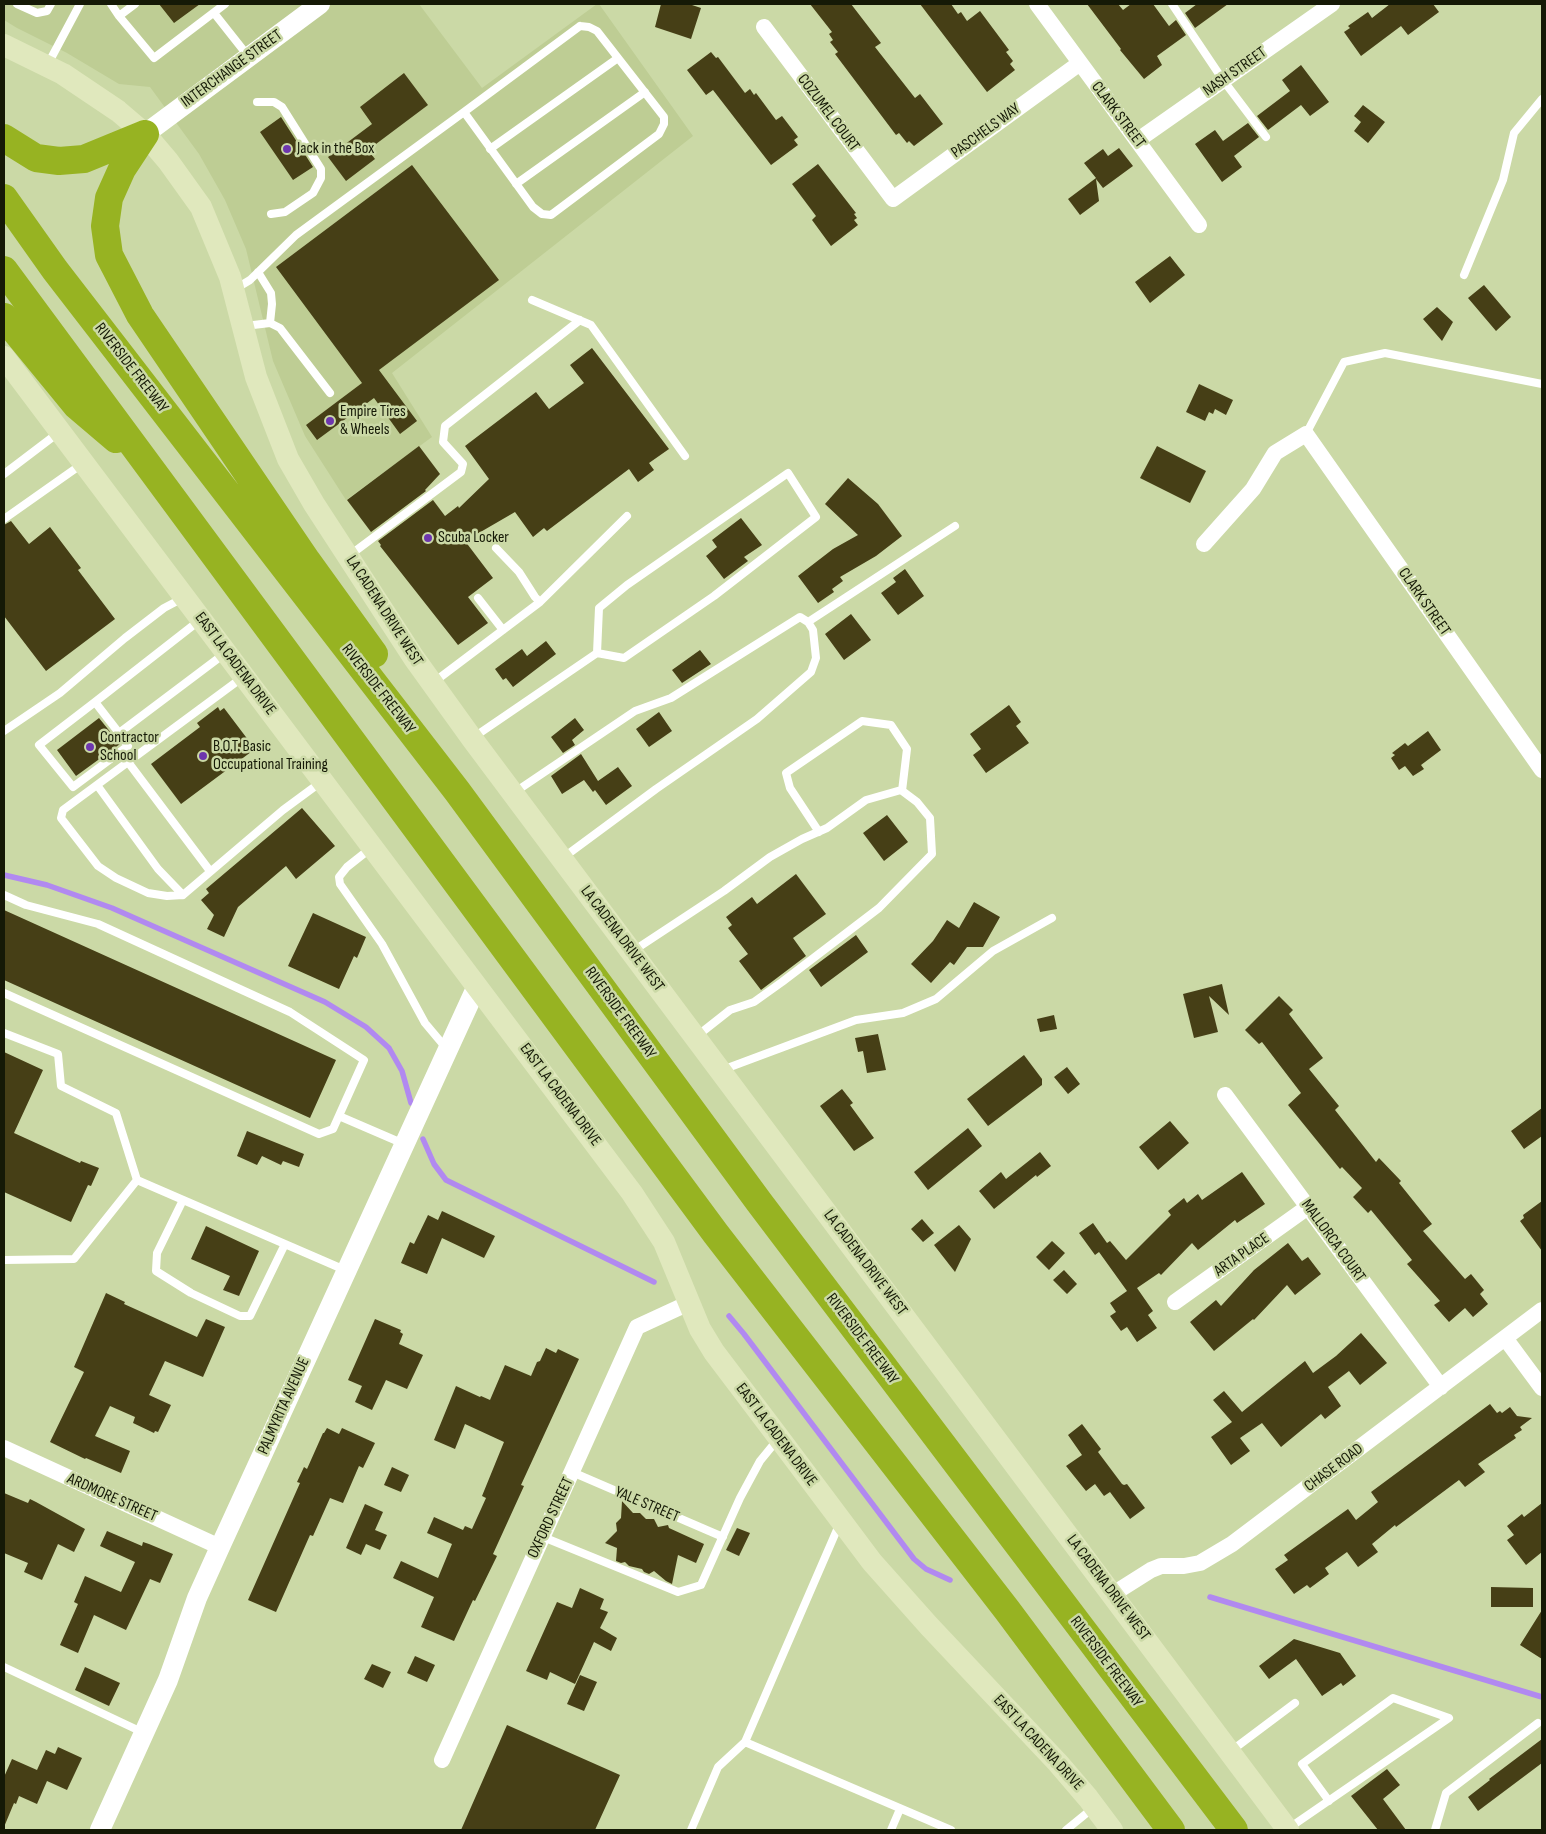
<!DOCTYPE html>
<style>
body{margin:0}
#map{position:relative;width:1546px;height:1834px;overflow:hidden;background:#cbd9a6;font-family:"Sofia Sans Condensed",sans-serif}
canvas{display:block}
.frame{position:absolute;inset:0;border:5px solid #151906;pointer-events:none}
</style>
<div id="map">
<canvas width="1546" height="1834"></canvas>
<div class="frame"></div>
</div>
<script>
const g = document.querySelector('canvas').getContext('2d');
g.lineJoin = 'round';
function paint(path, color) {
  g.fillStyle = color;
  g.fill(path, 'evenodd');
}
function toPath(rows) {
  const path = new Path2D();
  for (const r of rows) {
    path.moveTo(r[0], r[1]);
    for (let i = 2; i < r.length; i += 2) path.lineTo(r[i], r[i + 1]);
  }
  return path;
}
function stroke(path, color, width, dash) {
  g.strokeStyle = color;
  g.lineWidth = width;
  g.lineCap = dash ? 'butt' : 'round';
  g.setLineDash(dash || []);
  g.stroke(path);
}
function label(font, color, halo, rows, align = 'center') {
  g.font = font + ' "Sofia Sans Condensed",sans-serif';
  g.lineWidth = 5;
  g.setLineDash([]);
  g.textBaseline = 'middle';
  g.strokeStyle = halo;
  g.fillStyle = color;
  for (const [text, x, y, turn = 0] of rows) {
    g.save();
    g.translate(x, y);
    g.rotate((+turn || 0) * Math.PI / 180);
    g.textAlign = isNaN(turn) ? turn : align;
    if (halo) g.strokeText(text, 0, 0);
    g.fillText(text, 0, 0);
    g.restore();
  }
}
paint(toPath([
 [4,4,419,4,482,88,597,4,599,4,693,136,392,373,432,437,346,500,305,436,273,361,246,249,225,200,199,154,150,87,119,84,67,53,17,28,4,20]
]), '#becd94');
stroke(toPath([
 [4,875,47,885,112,908,325,1002,366,1027,389,1048,402,1071,411,1103],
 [423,1139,434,1164,446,1180,654,1282],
 [729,1316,744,1334,914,1559,926,1569,950,1580],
 [1210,1597,1542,1697]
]), '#b189f0', 5.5);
paint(toPath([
 [159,4,200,4,174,23],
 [661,4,689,4,701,8,691,39,655,27],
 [810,4,851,4,881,43,875,47,915,98,920,94,943,124,914,146,909,141,907,143,899,133,896,135,835,54,838,52,830,42,833,40,829,34,832,32],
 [920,4,951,4,958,14,961,12,967,21,980,11,1009,50,1006,52,1013,61,1010,64,1015,70,987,92],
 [1087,4,1118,4,1123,10,1131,4,1153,4,1169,26,1176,20,1186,35,1157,56,1162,65,1144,79,1120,50,1121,49],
 [1197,4,1228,4,1195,28,1185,13],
 [1390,4,1433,4,1439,12,1408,35,1401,26,1361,56,1344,32,1350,28,1348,26,1368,12,1372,18],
 [711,52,716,58,718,57,745,93,750,89,754,95,756,93,776,120,782,116,798,137,794,140,798,145,771,165,713,90,706,95,687,70],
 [1301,65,1329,102,1310,116,1301,105,1268,130,1257,116,1290,91,1282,80],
 [404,73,428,105,368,150,375,159,346,181,328,157,372,124,360,107],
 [1363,105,1385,122,1368,143,1354,131,1361,122,1354,116],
 [281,117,313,167,293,180,260,132],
 [1248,123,1259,137,1234,156,1242,167,1222,182,1195,144,1215,130,1223,141],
 [1119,148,1133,166,1103,188,1096,179,1099,201,1080,215,1068,199,1096,178,1084,163,1103,149,1108,156],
 [818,164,856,213,854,214,857,218,854,220,858,225,831,246,812,220,816,216,792,184],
 [412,165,499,280,379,370,417,421,400,434,374,398,317,440,306,425,362,383,276,267],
 [1170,256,1185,275,1150,303,1135,282],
 [1484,285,1511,317,1496,331,1468,298],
 [1437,307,1453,322,1442,341,1423,319],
 [592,348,669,449,649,463,654,470,638,482,629,469,547,531,544,528,533,537,515,512,465,541,493,578,468,597,488,623,458,645,380,546,381,545,378,541,433,500,445,516,458,506,459,508,489,479,465,446,536,392,549,409,584,383,570,365],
 [1199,384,1233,400,1226,415,1215,409,1213,414,1209,412,1205,421,1186,412],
 [419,446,440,474,425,490,426,491,371,532,347,500],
 [1157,446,1206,471,1190,503,1140,478],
 [848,478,878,504,902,536,876,556,840,577,843,581,832,589,834,592,818,603,798,576,833,549,858,535,825,504],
 [741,518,762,545,744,557,748,561,724,579,706,556,717,547,712,540],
 [11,521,29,544,50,527,81,568,78,570,115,619,46,671,4,616,4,525],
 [905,569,924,596,898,615,881,593,896,582,893,578],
 [851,614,871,640,844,660,825,634],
 [546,641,556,654,513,687,506,678,503,680,495,669,522,649,527,656],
 [700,650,711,664,682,683,672,670],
 [1009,705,1021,722,1016,726,1029,743,986,773,973,755,981,749,970,734],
 [218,707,220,711,224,708,255,749,181,804,151,764,200,727,197,723],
 [659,712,672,731,649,747,636,729],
 [99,718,120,744,76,776,57,750],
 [575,718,584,730,572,740,575,745,563,753,551,737],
 [1428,731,1441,750,1421,765,1424,769,1413,776,1405,766,1399,770,1391,758,1395,755,1392,753,1405,743,1408,746],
 [581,754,598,781,618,767,632,786,606,805,595,790,593,792,584,780,562,794,551,776],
 [302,808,335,846,296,879,286,866,238,907,224,937,207,929,214,915,201,900,209,893,206,889],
 [887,815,908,842,884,861,863,833],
 [796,874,826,914,793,938,806,956,761,990,739,961,748,954,728,928,732,925,726,917,752,897,757,904],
 [974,902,1000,917,983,947,967,947,954,965,950,962,931,983,911,964,933,941,947,920,959,928],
 [4,910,336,1060,310,1118,4,980],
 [313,913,366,937,357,958,354,956,339,989,288,966],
 [856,935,868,952,821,987,809,970],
 [1222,984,1229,1015,1209,996,1218,1032,1194,1038,1183,994],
 [1279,996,1293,1010,1289,1014,1323,1058,1309,1069,1339,1106,1335,1110,1376,1162,1379,1158,1401,1181,1399,1183,1432,1224,1423,1231,1465,1279,1471,1274,1484,1290,1480,1294,1488,1304,1473,1317,1465,1308,1449,1322,1434,1305,1440,1301,1407,1264,1412,1260,1371,1210,1368,1213,1353,1197,1362,1188,1342,1167,1340,1169,1288,1105,1301,1093,1262,1042,1259,1044,1245,1030],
 [1054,1015,1057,1029,1040,1032,1037,1019],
 [878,1034,886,1070,867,1073,863,1051,858,1052,855,1038],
 [4,1052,43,1070,14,1133,80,1163,81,1161,99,1168,91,1186,88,1185,71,1222,4,1192],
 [1024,1055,1042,1079,1042,1085,988,1126,967,1099],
 [1067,1067,1080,1084,1068,1094,1054,1077],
 [842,1089,853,1103,850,1105,874,1138,854,1151,820,1106],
 [1542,1108,1542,1136,1524,1149,1511,1131],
 [1170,1121,1189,1143,1158,1170,1139,1147],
 [968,1128,982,1146,928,1190,914,1172],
 [247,1131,304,1154,299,1167,283,1161,281,1165,262,1156,257,1165,237,1156],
 [1040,1152,1051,1166,1037,1177,1036,1175,994,1209,979,1191,1001,1172,1006,1179],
 [1242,1172,1265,1204,1237,1223,1235,1220,1198,1250,1192,1243,1161,1275,1159,1273,1137,1288,1153,1311,1148,1315,1157,1328,1137,1342,1127,1327,1121,1331,1110,1316,1116,1312,1110,1303,1127,1291,1099,1252,1095,1255,1079,1233,1093,1223,1107,1243,1110,1241,1126,1260,1171,1215,1168,1211,1184,1198,1187,1203,1198,1194,1202,1200],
 [1542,1201,1542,1251,1520,1221,1524,1218,1523,1215],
 [442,1211,495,1236,484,1258,442,1238,427,1274,401,1263,410,1242,414,1244,428,1215,438,1220],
 [922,1219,934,1233,923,1242,911,1229],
 [959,1225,971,1239,955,1272,934,1245],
 [206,1226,259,1251,239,1296,223,1290,230,1276,191,1259],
 [1052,1241,1065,1253,1049,1270,1036,1257],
 [1288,1243,1302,1261,1308,1257,1321,1274,1295,1295,1287,1285,1254,1320,1253,1319,1214,1351,1190,1322,1216,1300,1221,1306,1254,1270],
 [1064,1270,1077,1284,1067,1294,1053,1280],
 [106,1293,125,1302,124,1304,197,1337,206,1319,225,1327,203,1377,165,1361,149,1395,171,1405,158,1432,155,1431,154,1433,133,1423,135,1417,110,1406,95,1436,130,1451,121,1473,86,1458,85,1459,50,1442,84,1372,74,1367],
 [375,1319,401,1330,400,1332,403,1334,399,1344,423,1355,407,1389,386,1380,372,1410,355,1402,362,1386,348,1380],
 [1361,1333,1387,1363,1360,1385,1349,1371,1328,1387,1341,1406,1325,1419,1321,1414,1281,1447,1262,1423,1240,1438,1250,1451,1231,1465,1211,1437,1232,1422,1213,1400,1224,1391,1242,1412,1305,1361,1313,1373,1336,1356],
 [546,1348,556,1353,558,1349,579,1359,521,1485,524,1486,493,1554,497,1556,475,1601,473,1600,454,1641,421,1627,434,1597,393,1578,401,1561,438,1578,452,1544,427,1533,434,1517,463,1530,465,1526,472,1529,486,1498,482,1496,504,1442,465,1424,455,1449,434,1440,456,1386,480,1397,481,1396,490,1400,505,1365,531,1376,537,1362,540,1361],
 [1490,1404,1497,1413,1500,1411,1502,1413,1510,1407,1517,1416,1532,1418,1520,1427,1522,1430,1514,1435,1516,1438,1478,1464,1485,1472,1465,1487,1459,1480,1396,1527,1395,1525,1372,1544,1378,1552,1358,1567,1347,1552,1325,1568,1329,1574,1310,1588,1307,1585,1294,1594,1275,1569,1288,1560,1284,1555,1348,1509,1356,1520,1378,1502,1371,1492],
 [1082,1424,1101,1449,1098,1452,1122,1484,1124,1485,1127,1484,1145,1508,1130,1519,1110,1492,1104,1496,1095,1484,1086,1491,1066,1466,1082,1455,1068,1435],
 [327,1428,339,1434,342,1428,375,1443,363,1468,359,1466,343,1503,330,1498,313,1536,310,1535,276,1612,248,1600,300,1483,297,1482,304,1467,307,1469,323,1433,324,1433],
 [392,1467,409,1475,401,1492,384,1485],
 [4,1493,28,1503,30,1499,36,1502,85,1529,74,1552,58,1544,42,1580,24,1572,28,1563,4,1553],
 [622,1501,633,1513,640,1513,646,1519,654,1519,658,1527,668,1525,669,1528,704,1544,696,1563,678,1555,672,1584,666,1581,654,1571,649,1574,644,1572,642,1569,629,1566,625,1562,621,1563,616,1561,617,1548,605,1543,617,1531,616,1523,621,1518],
 [1542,1503,1542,1552,1526,1565,1507,1540,1514,1535,1507,1526,1522,1514,1524,1517],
 [365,1504,383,1512,375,1530,387,1535,380,1550,366,1544,361,1555,346,1548],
 [737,1528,750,1533,739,1556,726,1550],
 [107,1531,142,1546,143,1542,149,1544,173,1554,160,1583,150,1579,126,1630,94,1615,78,1653,60,1645,78,1604,74,1602,85,1576,121,1592,135,1562,100,1546],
 [1491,1587,1533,1588,1533,1607,1491,1607],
 [580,1588,604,1599,600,1609,608,1612,600,1628,617,1638,611,1651,594,1642,575,1684,550,1672,547,1680,526,1671,557,1602,572,1608],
 [1542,1610,1542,1659,1520,1645],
 [1294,1639,1340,1653,1356,1676,1343,1686,1341,1683,1322,1696,1296,1659,1269,1679,1259,1666],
 [415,1656,435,1665,427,1682,407,1673],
 [372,1664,391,1672,383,1688,364,1679],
 [85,1667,120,1683,109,1706,75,1690],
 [580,1675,597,1682,584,1711,567,1704],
 [507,1725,620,1775,595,1830,461,1830],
 [1542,1739,1542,1763,1478,1811,1468,1797,1490,1780,1489,1779],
 [58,1747,82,1758,67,1790,47,1781,37,1804,19,1796,16,1804,14,1803,4,1827,4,1777,12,1759,37,1770,46,1750,55,1754],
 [1387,1769,1400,1785,1383,1799,1406,1830,1378,1830,1351,1796]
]), '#463f16');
stroke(toPath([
 [17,4,37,13,47,11,51,4],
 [111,4,119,16,154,58,225,4],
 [1172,4,1223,80,1266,137],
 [214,13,248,56],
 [119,16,135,4],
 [580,26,589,27,597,31,664,117,664,124,659,134,551,215,542,214,533,207,464,112,580,26],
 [48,64,80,4],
 [257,102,274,102,282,107,321,169,321,178,313,193,285,212,271,214],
 [490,149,618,58],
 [516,184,645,92],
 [258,272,271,293,272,304,270,323],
 [1464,275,1503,180,1514,133,1542,99],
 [235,289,250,280,296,235,464,112],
 [532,300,591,325,685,456],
 [245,326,270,323,280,328,330,393],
 [1306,434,1344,362,1385,353,1542,384],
 [4,474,58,433],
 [4,519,82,464],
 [350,555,461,472,463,464,443,442,445,426,580,320],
 [478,598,503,630],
 [540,602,627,516],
 [200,620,95,702,119,733,224,654],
 [243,677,63,810,61,818,71,831,98,866,116,878,148,893,167,896,183,895,283,810,321,782],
 [434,682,540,602,535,597,519,572,496,548],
 [95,702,39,745,73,787,128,746,119,733],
 [4,731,60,693,125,638,164,608,183,598],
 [474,737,597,653,624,658,714,596,816,517,788,473,627,585,599,608,597,653],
 [128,762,210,871],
 [97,785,158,869,183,895],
 [515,792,635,711,671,698,800,617,808,622,955,526],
 [819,832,790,788,786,773,862,721,891,725,907,749,902,791],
 [371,848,347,867,339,877,340,884,382,944,425,1023,446,1048],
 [564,857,656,789,757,719,811,672,816,658,813,630,808,622],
 [4,895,26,905,98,924,290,1012,364,1060,333,1129,319,1134,4,993],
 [633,951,724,891,770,857,802,839,827,828,866,800,901,790,917,802,930,818,932,854,879,908,782,982,754,1002,730,1010,697,1036],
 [4,1033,58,1054,61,1086,116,1113,137,1180,345,1270],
 [722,1070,856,1020,903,1013,936,999,993,951,1052,918],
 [339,1116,404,1144],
 [183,1200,157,1253,156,1271,191,1293,240,1316,250,1316,285,1244],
 [4,1260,74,1259,137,1180],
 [572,1472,723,1537],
 [839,1525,745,1742,951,1830],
 [543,1537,678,1592,701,1585,740,1498,760,1461,778,1439],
 [4,1667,144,1733],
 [1231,1751,1295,1703],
 [1289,1828,1449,1718,1393,1698,1302,1764,1329,1801],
 [691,1830,718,1767,745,1742],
 [891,1830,900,1809],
 [1066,1830,1093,1808],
 [1435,1830,1446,1793,1538,1723]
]), '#fff', 8);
stroke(toPath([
 [1037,4,1199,225],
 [764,27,893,199,1080,63],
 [1138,140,1332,4],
 [1204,544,1253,489,1275,453,1306,434,1542,770],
 [1225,1095,1441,1387],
 [1175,1302,1308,1207],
 [1505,1338,1542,1388],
 [4,1448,220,1547],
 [1113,1594,1151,1570,1161,1566,1184,1566,1200,1563,1232,1544,1542,1310],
 [442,1760,637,1327,689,1303]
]), '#fff', 16);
stroke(toPath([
 [145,134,320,4],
 [100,1830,168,1680,197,1598,220,1547,477,986]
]), '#fff', 20);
stroke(toPath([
 [4,45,63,74,118,111,145,134,168,161,201,207,230,277,256,377,288,459,314,504,414,658,473,740,1288,1830],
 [4,357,632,1193,664,1242,700,1329,714,1352,779,1438,872,1562,929,1626,1058,1763,1088,1798,1112,1830]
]), '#e0e8bd', 22);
stroke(toPath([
 [145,134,122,169,109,198,105,226,109,255,140,315,307,561,374,654],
 [4,138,36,158,59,161,84,159,145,134],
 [4,198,55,270,457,791,759,1202,1234,1830],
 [4,270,716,1234,1007,1610,1171,1830],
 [4,317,76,405,116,439]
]), '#97b322', 28);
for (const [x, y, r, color] of [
 [287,149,5,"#6d36ad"],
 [330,421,5,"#6d36ad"],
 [428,538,5,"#6d36ad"],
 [90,747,5,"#6d36ad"],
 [203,756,5,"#6d36ad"]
]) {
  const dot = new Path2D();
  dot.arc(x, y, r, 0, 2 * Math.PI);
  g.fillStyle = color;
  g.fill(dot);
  stroke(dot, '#cbd9a6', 2);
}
label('16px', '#151906', '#cbd9a6', [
 ["INTERCHANGE STREET",232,69,-36],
 ["NASH STREET",1235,72,-35],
 ["COZUMEL COURT",828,113,53],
 ["CLARK STREET",1118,115,53],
 ["PASCHELS WAY",986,131,-36],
 ["RIVERSIDE FREEWAY",131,368,52],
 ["CLARK STREET",1424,602,55],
 ["LA CADENA DRIVE WEST",384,611,57],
 ["EAST LA CADENA DRIVE",235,664,53],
 ["RIVERSIDE FREEWAY",378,689,52],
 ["LA CADENA DRIVE WEST",622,939,53],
 ["RIVERSIDE FREEWAY",620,1013,54],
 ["EAST LA CADENA DRIVE",560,1095,53],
 ["MALLORCA COURT",1333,1241,54],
 ["ARTA PLACE",1242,1255,-35],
 ["LA CADENA DRIVE WEST",865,1263,53],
 ["RIVERSIDE FREEWAY",862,1339,53],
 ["PALMYRITA AVENUE",284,1406,-66],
 ["EAST LA CADENA DRIVE",776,1435,53],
 ["CHASE ROAD",1334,1468,-37],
 ["ARDMORE STREET",112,1498,24],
 ["YALE STREET",647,1505,23],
 ["OXFORD STREET",551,1518,-65],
 ["LA CADENA DRIVE WEST",1108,1588,53],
 ["RIVERSIDE FREEWAY",1106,1662,53],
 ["EAST LA CADENA DRIVE",1038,1743,47]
]);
label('16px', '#151906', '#cbd9a6', [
 ["Jack in the Box",297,149],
 ["Empire Tires",340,412],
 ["& Wheels",340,430],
 ["Scuba Locker",438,538],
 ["Contractor",100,738],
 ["School",100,756],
 ["B.O.T. Basic",213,747],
 ["Occupational Training",213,765]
], 'left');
</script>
